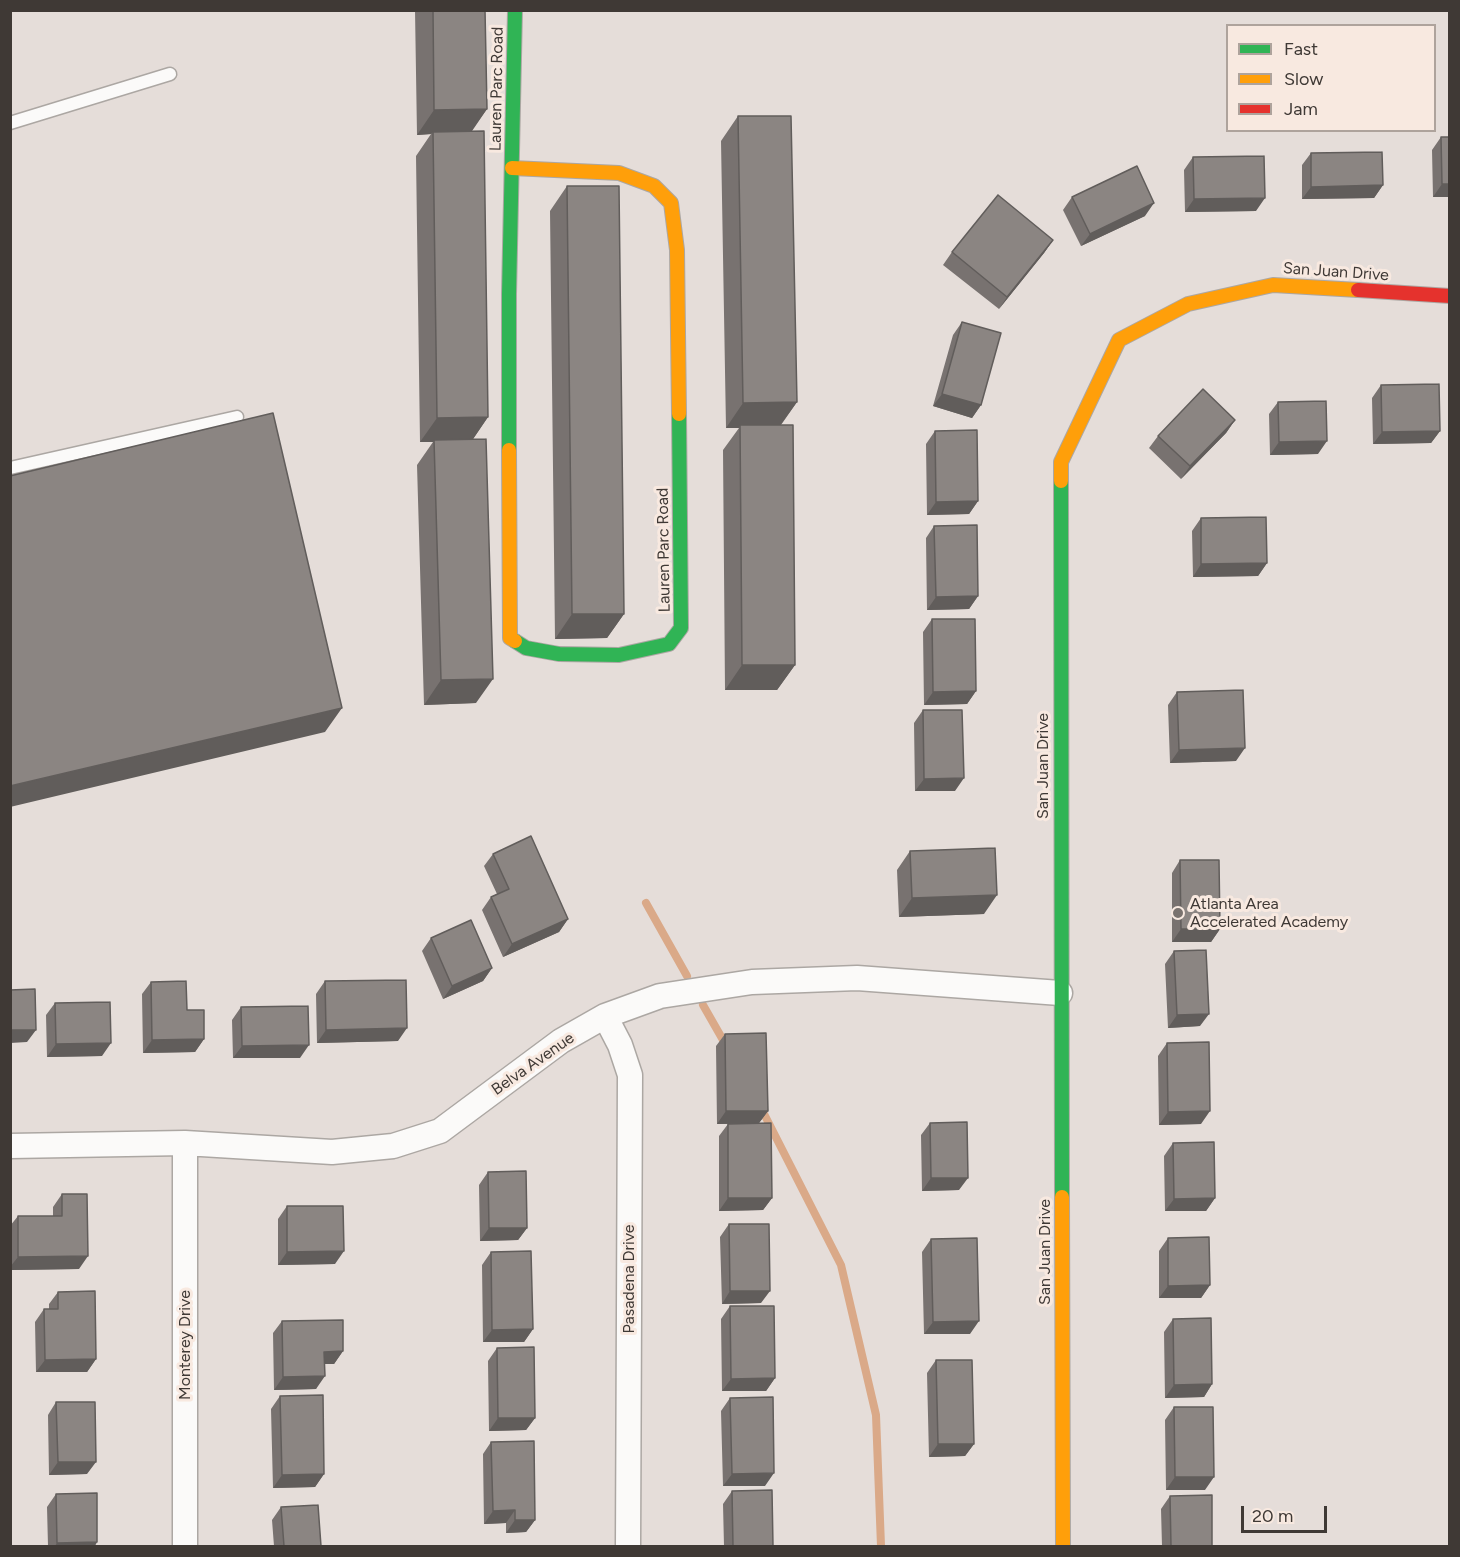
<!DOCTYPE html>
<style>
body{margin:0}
#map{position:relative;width:1460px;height:1557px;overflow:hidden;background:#e5ddd9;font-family:Figtree,sans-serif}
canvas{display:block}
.frame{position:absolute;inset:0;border:12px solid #3f3935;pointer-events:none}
.legend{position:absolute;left:1226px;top:24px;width:210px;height:108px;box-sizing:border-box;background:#f8e9e0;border:2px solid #aea39c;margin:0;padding:8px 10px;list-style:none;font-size:18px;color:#3f3935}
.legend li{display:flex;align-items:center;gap:12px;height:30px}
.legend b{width:30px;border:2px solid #aea39c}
.scale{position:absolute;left:1241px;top:1506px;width:86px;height:27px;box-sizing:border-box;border:3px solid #3f3935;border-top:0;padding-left:8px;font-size:18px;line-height:21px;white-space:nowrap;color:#3f3935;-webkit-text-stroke:4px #f8e9e0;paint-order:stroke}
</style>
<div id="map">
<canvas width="1460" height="1557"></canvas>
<div class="frame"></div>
<ul class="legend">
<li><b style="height:8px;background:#30b455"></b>Fast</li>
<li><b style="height:8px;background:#ff9f0a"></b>Slow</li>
<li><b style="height:8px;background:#e5322d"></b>Jam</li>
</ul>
<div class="scale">20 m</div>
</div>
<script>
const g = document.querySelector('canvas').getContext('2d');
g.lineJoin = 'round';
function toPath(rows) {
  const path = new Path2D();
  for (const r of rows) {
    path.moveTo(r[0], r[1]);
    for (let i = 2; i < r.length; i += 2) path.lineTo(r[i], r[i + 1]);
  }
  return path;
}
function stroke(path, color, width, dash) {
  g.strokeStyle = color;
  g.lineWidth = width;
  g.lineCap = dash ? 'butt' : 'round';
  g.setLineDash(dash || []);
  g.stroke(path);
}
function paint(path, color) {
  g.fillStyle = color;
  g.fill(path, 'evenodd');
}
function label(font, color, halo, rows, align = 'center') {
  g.font = font + ' Figtree,sans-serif';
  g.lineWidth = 6;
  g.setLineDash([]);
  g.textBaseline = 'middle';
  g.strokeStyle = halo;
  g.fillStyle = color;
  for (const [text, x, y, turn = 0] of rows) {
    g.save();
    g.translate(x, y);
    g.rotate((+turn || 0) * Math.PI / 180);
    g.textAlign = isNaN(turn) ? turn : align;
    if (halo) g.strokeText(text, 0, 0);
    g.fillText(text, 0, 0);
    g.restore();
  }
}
stroke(toPath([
 [646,903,687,976],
 [703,1005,727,1047],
 [760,1106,841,1265,876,1415,881,1546]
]), '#daa988', 8);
const lane = toPath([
 [10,123,170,74],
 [10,468,237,417]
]);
const street = toPath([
 [605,1016,620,1045,630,1075,628,1546],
 [185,1143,185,1546],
 [10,1146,185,1143,332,1152,393,1146,440,1131,561,1041,605,1016,660,996,752,982,857,978,1060,993]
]);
const fast = toPath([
 [509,450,509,294,515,10],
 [1061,481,1062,1197],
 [515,641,526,648,559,654,619,655,669,644,681,628,679,414]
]);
const slow = toPath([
 [512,168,619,173,654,186,671,203,677,250,679,414],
 [509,450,510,638,515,641],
 [1061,481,1061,462,1119,340,1188,304,1273,285,1358,290],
 [1062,1197,1063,1546]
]);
const jam = toPath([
 [1358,290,1450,296]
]);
stroke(lane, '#aca7a3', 15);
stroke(street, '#aca7a3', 27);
stroke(fast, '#aca7a3', 16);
stroke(slow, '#aca7a3', 16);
stroke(jam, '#aca7a3', 16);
stroke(lane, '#fbfaf9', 12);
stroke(street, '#fbfaf9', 24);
stroke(fast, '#30b455', 14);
stroke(slow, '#ff9f0a', 14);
stroke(jam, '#e5322d', 14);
paint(toPath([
 [415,10,485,10,487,109,471,131,488,417,473,439,476,703,424,705,417,465,433,442,420,442,416,156,431,134,417,135],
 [738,116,797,402,781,425,795,665,777,690,725,690,723,450,739,428,726,428,721,141],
 [1441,137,1449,197,1433,197,1432,150],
 [1311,153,1383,185,1374,198,1302,199,1302,165],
 [1193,157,1256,211,1185,212,1184,170],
 [567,186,624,614,607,638,555,639,550,211],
 [1072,197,1145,216,1081,246,1063,210],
 [1053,240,1044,253,999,309,943,265,952,252],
 [962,322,981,405,972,418,933,406,953,335],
 [1381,385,1440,431,1431,443,1373,444,1372,398],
 [1278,402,1318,454,1270,455,1269,414],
 [1235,420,1226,433,1181,479,1149,448,1158,436],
 [935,431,978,501,969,514,927,515,926,444],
 [1201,518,1267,563,1258,576,1193,577,1192,531],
 [934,526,978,596,969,609,927,610,926,538],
 [932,619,976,691,967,704,924,705,923,632],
 [1177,692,1236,761,1170,763,1168,705],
 [923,710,955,791,915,791,914,723],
 [910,851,984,914,899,917,897,870],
 [493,854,568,919,559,932,503,957,482,910,491,897,497,894,484,866],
 [1180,860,1220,929,1211,942,1172,942,1172,873],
 [431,938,492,968,483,981,443,999,422,951],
 [1174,951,1200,1026,1168,1028,1165,964],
 [325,981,398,1041,317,1043,316,994],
 [151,982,187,1010,204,1039,195,1052,143,1053,142,994],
 [55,1003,102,1056,47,1057,46,1015],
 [241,1007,300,1058,233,1058,232,1020],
 [725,1034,768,1111,759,1123,772,1198,763,1210,719,1211,719,1136,728,1124,717,1124,716,1046],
 [1167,1043,1201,1124,1159,1125,1158,1056],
 [930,1123,959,1190,922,1191,921,1135],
 [1173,1143,1215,1198,1206,1211,1165,1211,1164,1156],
 [488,1172,527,1228,518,1240,480,1241,479,1185],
 [62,1194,79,1269,10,1270,10,1226,18,1216,53,1216,53,1207],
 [287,1206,335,1264,278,1265,278,1219],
 [729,1224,761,1303,722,1304,720,1237],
 [1168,1238,1210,1285,1201,1298,1159,1298,1159,1251],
 [931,1239,970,1334,924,1334,922,1252],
 [491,1252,533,1329,524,1342,483,1342,482,1265],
 [58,1292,96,1359,87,1372,36,1372,35,1322,44,1309,49,1309,49,1304],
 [730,1306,775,1378,766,1391,722,1391,721,1319],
 [1173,1319,1212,1384,1204,1397,1165,1398,1164,1332],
 [282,1321,343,1351,334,1364,325,1364,316,1389,274,1390,273,1333],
 [497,1348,535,1418,526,1430,489,1431,488,1361],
 [936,1360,974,1444,965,1456,929,1457,927,1373],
 [280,1396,324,1474,315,1487,273,1488,271,1409],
 [730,1398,765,1486,723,1486,721,1411],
 [56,1402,87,1474,49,1475,48,1415],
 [1174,1407,1205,1490,1166,1490,1165,1420],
 [491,1442,535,1520,526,1532,506,1533,506,1523,484,1524,483,1454],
 [732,1491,773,1546,724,1546,723,1504],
 [56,1494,95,1546,48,1546,47,1507],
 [1170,1496,1212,1546,1162,1546,1161,1509],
 [281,1507,321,1546,274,1546,272,1520]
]), '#787270');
paint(toPath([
 [487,109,470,134,433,132,431,134,417,135,434,110],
 [1442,184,1449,184,1449,197,1433,197],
 [1383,185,1374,198,1302,199,1311,187],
 [1265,198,1256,211,1185,212,1194,199],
 [1154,203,1145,216,1081,246,1090,234],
 [1053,240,1044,253,999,309,1007,297],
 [942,394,981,405,972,418,933,406],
 [797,402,779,427,740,425,739,428,726,428,743,403],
 [488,417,471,442,434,440,433,442,420,442,437,418],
 [1235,420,1226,433,1181,479,1190,466],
 [1440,431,1431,443,1373,444,1382,432],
 [1327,441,1318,454,1270,455,1279,442],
 [978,501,969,514,927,515,936,502],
 [1267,563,1258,576,1193,577,1201,564],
 [978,596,969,609,927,610,936,597],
 [572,614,624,614,607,638,555,639],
 [742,665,795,665,777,690,725,690],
 [493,679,476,703,424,705,441,680],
 [976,691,967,704,924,705,933,692],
 [342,708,325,732,10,807,10,786],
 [1245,748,1236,761,1170,763,1179,750],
 [964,778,955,791,915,791,924,779],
 [997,895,984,914,899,917,912,898],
 [568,919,559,932,503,957,512,944],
 [1181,929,1220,929,1211,942,1172,942],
 [492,968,483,981,443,999,452,986],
 [1209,1014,1200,1026,1168,1028,1177,1015],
 [407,1028,398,1041,317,1043,326,1030],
 [10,1030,36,1030,27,1042,10,1043],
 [204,1039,195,1052,143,1053,152,1040],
 [111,1043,102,1056,47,1057,56,1044],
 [309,1045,300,1058,233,1058,242,1046],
 [726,1111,768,1111,759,1123,717,1124],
 [1210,1111,1201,1124,1159,1125,1168,1112],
 [931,1178,968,1178,959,1190,922,1191],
 [728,1198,772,1198,763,1210,719,1211],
 [1215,1198,1206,1211,1165,1211,1174,1199],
 [489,1228,527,1228,518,1240,480,1241],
 [344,1251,335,1264,278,1265,287,1252],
 [88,1256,79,1269,10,1270,10,1267,18,1257],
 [1210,1285,1201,1298,1159,1298,1168,1286],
 [730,1291,770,1291,761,1303,722,1304],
 [979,1321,970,1334,924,1334,933,1322],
 [533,1329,524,1342,483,1342,492,1330],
 [343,1351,334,1364,315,1364,324,1352],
 [96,1359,87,1372,36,1372,45,1360],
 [325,1376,316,1389,274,1390,283,1377],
 [775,1378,766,1391,722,1391,731,1379],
 [1212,1384,1204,1397,1165,1398,1174,1385],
 [498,1418,535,1418,526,1430,489,1431],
 [938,1444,974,1444,965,1456,929,1457],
 [58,1462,96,1462,87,1474,49,1475],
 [774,1473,765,1486,723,1486,732,1474],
 [324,1474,315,1487,273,1488,282,1475],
 [1175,1477,1214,1477,1205,1490,1166,1490],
 [515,1510,506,1523,484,1524,493,1511],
 [515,1520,535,1520,526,1532,506,1533],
 [97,1542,95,1546,55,1546,57,1543]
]), '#615d5b');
const building = toPath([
 [433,10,485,10,487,109,434,110,433,10],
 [738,116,791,116,797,402,743,403,738,116],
 [484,131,488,417,437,418,433,132,484,131],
 [1441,137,1449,137,1449,184,1442,184,1441,137],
 [1382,152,1383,185,1311,187,1311,153,1382,152],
 [1264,156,1265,198,1194,199,1193,157,1264,156],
 [1137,166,1154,203,1090,234,1072,197,1137,166],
 [567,186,619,186,624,614,572,614,567,186],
 [998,195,1053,240,1007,297,952,252,998,195],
 [962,322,1001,333,981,405,942,394,962,322],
 [1439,384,1440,431,1382,432,1381,385,1439,384],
 [1203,389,1235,420,1190,466,1158,436,1203,389],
 [1326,401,1327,441,1279,442,1278,402,1326,401],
 [273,413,342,708,10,786,10,476,273,413],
 [740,425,793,425,795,665,742,665,740,425],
 [977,430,978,501,936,502,935,431,977,430],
 [486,439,493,679,441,680,434,440,486,439],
 [1266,517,1267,563,1201,564,1201,518,1266,517],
 [977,525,978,596,936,597,934,526,977,525],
 [932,619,975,619,976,691,933,692,932,619],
 [1243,690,1245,748,1179,750,1177,692,1243,690],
 [923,710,962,710,964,778,924,779,923,710],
 [531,836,568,919,512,944,491,897,509,889,493,854,531,836],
 [995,848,997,895,912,898,910,851,995,848],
 [1180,860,1219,860,1220,929,1181,929,1180,860],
 [471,920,492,968,452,986,431,938,471,920],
 [1206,950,1209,1014,1177,1015,1174,951,1206,950],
 [406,980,407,1028,326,1030,325,981,406,980],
 [186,981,187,1010,204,1010,204,1039,152,1040,151,982,186,981],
 [35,989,36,1030,10,1030,10,990,35,989],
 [110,1002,111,1043,56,1044,55,1003,110,1002],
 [308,1006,309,1045,242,1046,241,1007,308,1006],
 [766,1033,768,1111,726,1111,725,1034,766,1033],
 [1209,1042,1210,1111,1168,1112,1167,1043,1209,1042],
 [967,1122,968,1178,931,1178,930,1123,967,1122],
 [771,1123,772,1198,728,1198,728,1124,771,1123],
 [1214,1142,1215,1198,1174,1199,1173,1143,1214,1142],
 [526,1171,527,1228,489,1228,488,1172,526,1171],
 [62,1194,87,1194,88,1256,18,1257,18,1216,62,1216,62,1194],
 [287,1206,343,1206,344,1251,287,1252,287,1206],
 [729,1224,769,1224,770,1291,730,1291,729,1224],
 [1209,1237,1210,1285,1168,1286,1168,1238,1209,1237],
 [977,1238,979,1321,933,1322,931,1239,977,1238],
 [531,1251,533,1329,492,1330,491,1252,531,1251],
 [95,1291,96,1359,45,1360,44,1309,58,1309,58,1292,95,1291],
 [730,1306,774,1306,775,1378,731,1379,730,1306],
 [1211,1318,1212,1384,1174,1385,1173,1319,1211,1318],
 [343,1320,343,1351,324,1352,325,1376,283,1377,282,1321,343,1320],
 [534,1347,535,1418,498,1418,497,1348,534,1347],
 [936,1360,972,1360,974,1444,938,1444,936,1360],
 [323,1395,324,1474,282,1475,280,1396,323,1395],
 [773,1397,774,1473,732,1474,730,1398,773,1397],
 [56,1402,95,1402,96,1462,58,1462,56,1402],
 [1174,1407,1213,1407,1214,1477,1175,1477,1174,1407],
 [534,1441,535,1520,515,1520,515,1510,493,1511,491,1442,534,1441],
 [772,1490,773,1546,733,1546,732,1491,772,1490],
 [97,1493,97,1542,57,1543,56,1494,97,1493],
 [1212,1495,1212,1546,1171,1546,1170,1496,1212,1495],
 [318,1505,321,1546,284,1546,281,1507,318,1505]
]);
paint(building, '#8b8582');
stroke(building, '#615d5b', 1.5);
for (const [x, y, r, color] of [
 [1178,913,6,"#79726e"]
]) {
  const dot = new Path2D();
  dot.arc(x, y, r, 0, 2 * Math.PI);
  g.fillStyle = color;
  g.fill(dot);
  stroke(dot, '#f8e9e0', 2);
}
label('16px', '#3f3935', '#f8e9e0', [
 ["Lauren Parc Road",497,89,-89],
 ["San Juan Drive",1336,272,4],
 ["Lauren Parc Road",664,550,-91],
 ["San Juan Drive",1043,766,-90],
 ["Belva Avenue",533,1064,-35],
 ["San Juan Drive",1045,1252,-90],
 ["Pasadena Drive",629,1279,-90],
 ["Monterey Drive",185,1345,-90]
]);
label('16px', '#3f3935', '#f8e9e0', [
 ["Atlanta Area",1190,904],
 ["Accelerated Academy",1190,922]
], 'left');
</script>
